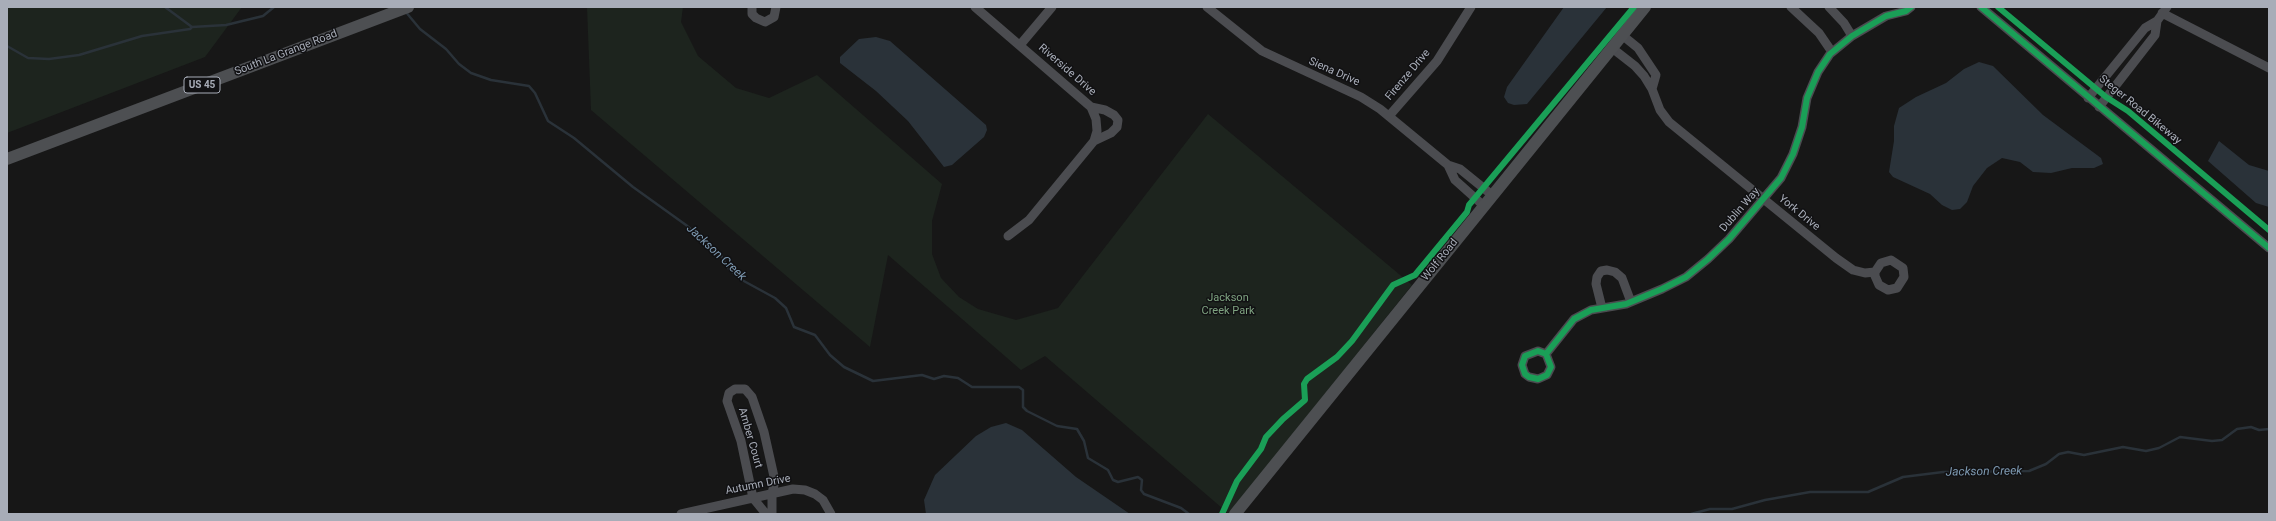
<!DOCTYPE html>
<style>
body{margin:0}
#map{position:relative;width:2276px;height:521px;overflow:hidden;background:#171717;font-family:Roboto,sans-serif}
canvas{display:block}
.frame{position:absolute;inset:0;border:8px solid #a8adb8;pointer-events:none}
</style>
<div id="map">
<canvas width="2276" height="521"></canvas>
<div class="frame"></div>
</div>
<script>
const g = document.querySelector('canvas').getContext('2d');
g.lineJoin = 'round';
function paint(path, color) {
  g.fillStyle = color;
  g.fill(path, 'evenodd');
}
function toPath(rows) {
  const path = new Path2D();
  for (const r of rows) {
    path.moveTo(r[0], r[1]);
    for (let i = 2; i < r.length; i += 2) path.lineTo(r[i], r[i + 1]);
  }
  return path;
}
function stroke(path, color, width, dash) {
  g.strokeStyle = color;
  g.lineWidth = width;
  g.lineCap = dash ? 'butt' : 'round';
  g.setLineDash(dash || []);
  g.stroke(path);
}
function label(font, color, halo, rows, align = 'center') {
  g.font = font + ' Roboto,sans-serif';
  g.lineWidth = 3;
  g.setLineDash([]);
  g.textBaseline = 'middle';
  g.strokeStyle = halo;
  g.fillStyle = color;
  for (const [text, x, y, turn = 0] of rows) {
    g.save();
    g.translate(x, y);
    g.rotate((+turn || 0) * Math.PI / 180);
    g.textAlign = isNaN(turn) ? turn : align;
    if (halo) g.strokeText(text, 0, 0);
    g.fillText(text, 0, 0);
    g.restore();
  }
}
paint(toPath([
 [7,7,242,7,205,57,7,133],
 [587,7,683,7,681,22,698,56,736,88,769,98,817,75,942,184,932,221,932,254,941,278,959,297,978,309,1016,320,1058,308,1208,114,1412,285,1229,514,1045,356,1021,370,888,255,870,347,591,110]
]), '#1d241e');
paint(toPath([
 [1564,7,1607,7,1527,104,1514,105,1508,103,1504,97,1507,87],
 [876,37,890,41,986,125,987,130,984,137,952,165,944,167,908,121,876,91,840,63,840,57,859,39],
 [1979,62,1993,66,2043,115,2101,158,2103,164,2094,168,2072,168,2051,173,2033,172,2020,162,2002,158,1987,168,1973,186,1967,202,1960,209,1952,210,1942,205,1930,194,1893,177,1889,172,1894,141,1894,126,1899,108,1916,97,1946,83,1964,69],
 [2219,141,2249,165,2269,171,2269,207,2256,203,2208,161],
 [1006,423,1022,430,1076,477,1130,514,926,514,924,500,935,475,976,436,991,427]
]), '#2a3239');
stroke(toPath([
 [165,7,192,27],
 [405,11,420,29,446,49,459,64,471,73,491,80,529,86,535,93,548,121,574,138,633,187,686,225,720,254,729,269,742,280,775,298,786,308,794,327,815,335,830,355,844,367,873,381,922,375,934,379,944,376,958,378,972,387,1019,387,1023,390,1023,407,1027,411,1057,426,1077,429,1084,441,1088,458,1108,470,1113,480,1118,482,1138,477,1142,480,1141,490,1144,494,1181,508,1189,514],
 [7,46,28,58,49,59,79,55,142,36,190,29,192,27,226,25,263,16,274,7],
 [1691,514,1710,509,1732,509,1765,500,1810,492,1868,492,1903,477,1943,472,2029,471,2046,464,2059,454,2068,452,2084,455,2123,447,2146,451,2159,448,2180,437,2212,441,2222,440,2237,429,2251,427,2259,430,2269,429]
]), '#2a3239', 2.5);
stroke(toPath([
 [752,7,752,14,756,18,765,22,774,17,776,7],
 [975,7,1091,107,1096,119,1097,131,1094,141,1029,220,1008,236],
 [1207,7,1262,51,1361,97,1380,109,1448,165,1460,169,1492,195],
 [1791,7,1819,33,1832,52],
 [1829,7,1844,23,1852,36],
 [1981,7,2269,248],
 [2162,13,2269,68],
 [1622,35,1638,48,1656,75,1652,89],
 [1020,45,1052,7],
 [1612,48,1635,66,1644,76,1652,89,1660,110,1669,122,1836,258,1853,270,1865,273,1875,272,1875,276,1879,285,1888,290,1897,288,1904,277,1903,268,1891,260,1881,263,1875,272],
 [2088,98,2145,28,2157,21],
 [1091,107,1105,110,1114,115,1118,120,1117,127,1111,133,1094,141],
 [2099,107,2155,35,2157,21,2167,7],
 [1389,116,1437,61,1471,7],
 [1448,165,1455,180,1484,206],
 [1602,308,1596,284,1597,277,1601,271,1607,270,1615,272,1622,278,1631,302],
 [1546,354,1551,367,1547,375,1538,379,1529,377,1525,374,1522,365,1525,356,1538,351,1546,354,1574,319,1591,310,1626,304,1662,289,1686,277,1708,259,1729,239,1781,178,1793,154,1802,127,1807,98,1818,72,1830,54,1852,36,1886,16,1906,11,1911,7],
 [681,514,793,489,805,490,815,494,823,500,831,514],
 [766,514,753,498,741,441,727,401,729,393,735,389,745,389,752,397,764,432,775,481,772,493,772,514]
]), '#4b4c50', 9);
stroke(toPath([
 [7,159,408,7],
 [1235,514,1645,7]
]), '#4d4f52', 12);
stroke(toPath([
 [1981,7,2269,248],
 [1998,7,2106,97,2128,111,2269,230],
 [1546,354,1551,367,1547,375,1538,379,1529,377,1525,374,1522,365,1525,356,1538,351,1546,354,1574,319,1591,310,1626,304,1662,289,1686,277,1708,259,1729,239,1781,178,1793,154,1802,127,1807,98,1818,72,1830,54,1852,36,1886,16,1906,11,1911,7],
 [1222,514,1237,481,1261,449,1266,437,1283,419,1305,400,1304,384,1307,379,1337,357,1352,341,1393,285,1415,275,1467,212,1469,205,1634,7]
]), '#1a9f57', 6);
for (const [x, y, w] of [
 [202,85,36]
]) {
  const box = new Path2D();
  box.roundRect(x - w / 2, y - 8, w, 16, 3);
  g.fillStyle = '#111113';
  g.fill(box);
  stroke(box, '#a8adb8', 1);
}
label('bold 10px', '#a8adb8', null, [
 ["US 45",202,85]
]);
label('11px', '#a8adb8', '#111113', [
 ["South La Grange Road",286,53,-21],
 ["Riverside Drive",1067,70,41],
 ["Siena Drive",1334,72,24],
 ["Firenze Drive",1408,75,-50],
 ["Steger Road Bikeway",2140,110,39],
 ["Dublin Way",1740,210,-49],
 ["York Drive",1799,213,39],
 ["Wolf Road",1440,260,-51],
 ["Amber Court",750,438,74],
 ["Autumn Drive",758,485,-11]
]);
label('11px', '#7fa381', '#111113', [
 ["Jackson",1228,298],
 ["Creek Park",1228,311]
]);
label('italic 12px', '#7f9bb3', '#111113', [
 ["Jackson Creek",716,253,43],
 ["Jackson Creek",1984,472,-1]
]);
</script>
